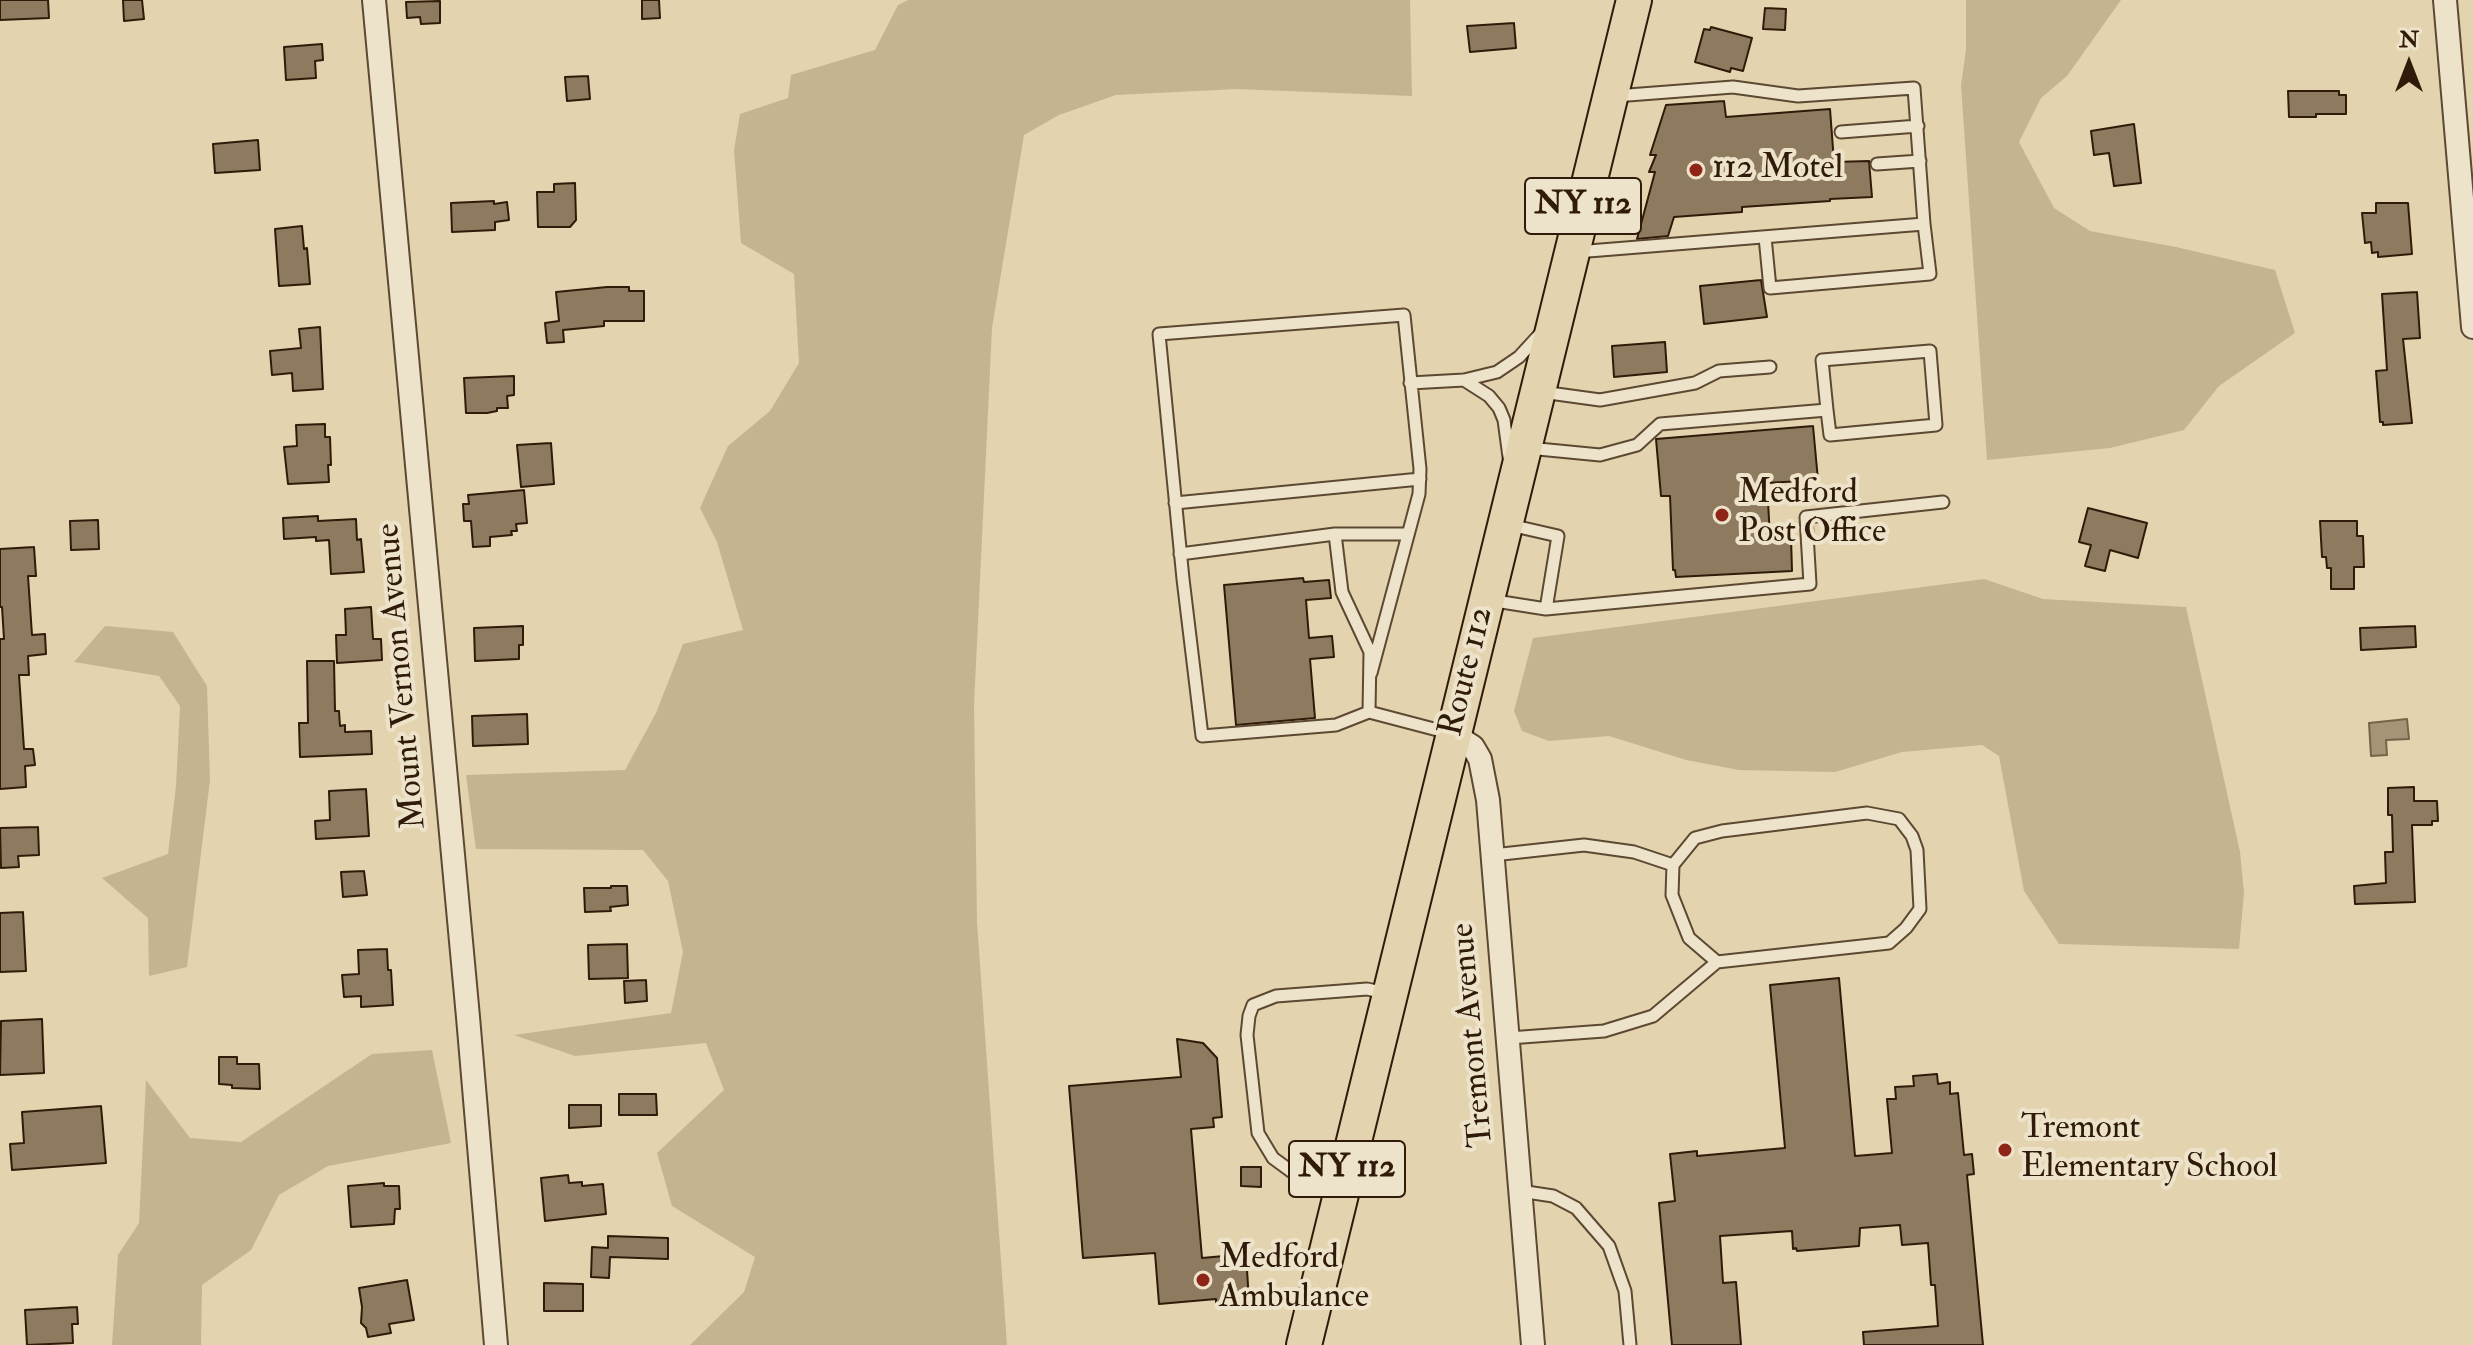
<!DOCTYPE html>
<style>
body{margin:0}
#map{position:relative;width:2473px;height:1345px;overflow:hidden;background:#e3d3ae;font-family:"IM FELL Double Pica",serif}
canvas{display:block}
.north{position:absolute;left:2369px;top:24px;width:80px;height:80px;-webkit-text-stroke:6px #ede2ca;paint-order:stroke;rotate:0deg;font-size:22px;font-weight:700;line-height:32px;text-align:center;color:#301a09}
.north::after{content:'';display:block;margin:auto;width:28px;height:36px;background:#301a09;clip-path:polygon(50% 0,100% 100%,50% 72%,0 100%)}
</style>
<div id="map">
<canvas width="2473" height="1345"></canvas>
<div class="north">N</div>
</div>
<script>
const g = document.querySelector('canvas').getContext('2d');
g.lineJoin = 'round';
function paint(path, color) {
  g.fillStyle = color;
  g.fill(path, 'evenodd');
}
function toPath(rows) {
  const path = new Path2D();
  for (const r of rows) {
    path.moveTo(r[0], r[1]);
    for (let i = 2; i < r.length; i += 2) path.lineTo(r[i], r[i + 1]);
  }
  return path;
}
function stroke(path, color, width, dash) {
  g.strokeStyle = color;
  g.lineWidth = width;
  g.lineCap = dash ? 'butt' : 'round';
  g.setLineDash(dash || []);
  g.stroke(path);
}
function label(font, color, halo, rows, align = 'center') {
  g.font = font + ' "IM FELL Double Pica",serif';
  g.lineWidth = 8;
  g.setLineDash([]);
  g.textBaseline = 'middle';
  g.strokeStyle = halo;
  g.fillStyle = color;
  for (const [text, x, y, turn = 0] of rows) {
    g.save();
    g.translate(x, y);
    g.rotate((+turn || 0) * Math.PI / 180);
    g.textAlign = isNaN(turn) ? turn : align;
    if (halo) g.strokeText(text, 0, 0);
    g.fillText(text, 0, 0);
    g.restore();
  }
}
paint(toPath([
 [908,0,1410,0,1412,96,1237,89,1116,95,1059,115,1024,135,992,328,974,705,977,922,1007,1345,690,1345,744,1292,755,1257,672,1206,657,1153,724,1090,706,1043,575,1056,514,1035,671,1013,683,952,668,881,643,850,476,849,466,775,625,770,656,713,683,644,743,630,717,542,700,508,728,446,770,411,799,363,794,274,741,243,734,150,740,114,788,98,791,75,875,50,898,5],
 [1966,0,2121,0,2067,76,2041,98,2019,142,2054,208,2090,231,2176,247,2275,270,2295,333,2219,386,2184,430,2110,448,1987,460,1961,85,1966,50],
 [1984,579,2043,599,2186,607,2240,852,2244,893,2239,949,2059,944,2024,891,1999,756,1982,745,1902,752,1835,772,1739,770,1686,760,1609,736,1549,741,1522,731,1514,711,1533,638],
 [105,626,173,632,207,686,210,780,187,967,149,976,148,918,102,878,168,854,176,786,180,706,159,676,74,662],
 [432,1050,451,1143,328,1166,279,1195,251,1250,202,1285,201,1345,112,1345,118,1255,139,1223,146,1080,190,1138,241,1142,372,1054]
]), '#c5b492');
const water = toPath([
 [2407,719,2409,739,2386,740,2387,755,2371,756,2369,723,2407,719]
]);
paint(water, '#a69476');
stroke(water, '#77634a', 2);
const building = toPath([
 [0,0,48,0,49,18,0,20,0,0],
 [123,0,142,0,144,19,124,21,123,0],
 [642,0,659,0,660,18,642,19,642,0],
 [440,1,440,23,421,24,420,17,407,18,406,2,440,1],
 [1765,8,1786,9,1785,30,1763,29,1765,8],
 [1514,23,1516,48,1470,52,1467,26,1514,23],
 [1711,27,1752,38,1743,71,1731,68,1730,72,1695,62,1704,29,1710,30,1711,27],
 [322,44,323,60,315,61,316,78,286,80,284,47,322,44],
 [588,76,590,99,567,101,565,77,588,76],
 [2288,91,2339,91,2339,95,2346,95,2346,114,2316,114,2316,117,2289,117,2288,91],
 [1724,101,1726,117,1830,109,1834,162,1869,161,1872,197,1830,199,1830,201,1742,207,1742,212,1674,217,1668,236,1637,239,1655,172,1649,172,1656,155,1650,155,1666,105,1724,101],
 [2134,124,2141,183,2114,186,2109,153,2094,155,2091,131,2134,124],
 [258,140,260,170,215,173,213,144,258,140],
 [575,183,576,220,570,227,538,227,537,192,554,192,554,184,575,183],
 [494,201,494,204,507,202,509,220,495,222,495,230,452,232,451,203,494,201],
 [2376,203,2408,203,2412,254,2378,257,2378,252,2372,253,2371,242,2365,243,2362,213,2376,213,2376,203],
 [302,226,304,249,307,248,310,284,279,286,275,229,302,226],
 [1761,280,1767,317,1704,324,1700,286,1761,280],
 [607,287,629,287,629,291,644,291,644,321,604,321,604,326,563,330,564,342,547,343,545,323,559,321,556,292,607,287],
 [2417,292,2420,338,2403,339,2412,423,2383,425,2383,422,2380,422,2376,371,2387,370,2382,294,2417,292],
 [320,327,323,389,293,391,292,373,272,375,270,351,301,348,299,329,320,327],
 [1665,342,1667,372,1614,377,1612,346,1665,342],
 [514,376,514,395,507,396,508,408,497,408,497,411,487,413,466,413,464,378,514,376],
 [325,424,325,437,330,437,331,465,328,465,329,482,288,484,284,447,297,446,296,425,325,424],
 [1813,426,1818,480,1767,483,1770,538,1791,537,1792,571,1676,577,1675,570,1673,570,1670,496,1661,496,1656,439,1813,426],
 [551,443,554,484,521,487,517,445,551,443],
 [524,490,527,523,516,524,517,531,511,531,512,535,490,537,490,546,473,547,471,521,464,521,463,504,469,504,468,495,524,490],
 [2088,508,2147,523,2138,558,2110,550,2105,571,2085,566,2091,545,2079,542,2088,508],
 [318,516,318,521,356,519,357,540,361,539,364,572,331,574,329,540,316,541,316,537,284,539,283,518,318,516],
 [98,520,99,549,71,550,70,521,98,520],
 [2320,521,2357,521,2357,536,2363,536,2364,567,2354,567,2354,589,2331,589,2331,568,2327,568,2326,557,2322,557,2320,521],
 [34,547,36,576,28,576,32,635,45,634,46,654,28,656,29,675,19,675,24,749,33,749,35,765,25,766,26,787,0,789,0,639,4,639,2,607,0,607,0,549,34,547],
 [1303,578,1304,582,1329,580,1331,598,1306,600,1309,638,1332,636,1334,657,1310,659,1315,718,1236,725,1224,585,1303,578],
 [371,607,373,639,381,639,382,660,337,663,336,635,346,635,345,609,371,607],
 [523,626,523,645,519,645,519,659,475,661,474,628,523,626],
 [2415,626,2416,647,2361,650,2360,628,2415,626],
 [307,661,334,661,335,711,339,711,340,726,345,725,345,732,371,731,372,754,300,757,299,723,308,723,307,661],
 [527,714,528,744,473,746,472,716,527,714],
 [2414,787,2414,801,2437,801,2438,821,2432,821,2432,825,2412,825,2415,902,2355,904,2354,886,2386,883,2385,852,2393,852,2392,815,2388,815,2388,788,2414,787],
 [366,789,369,836,316,839,315,821,330,820,329,791,366,789],
 [38,827,39,855,18,856,19,867,1,868,0,828,38,827],
 [364,871,367,895,343,897,341,872,364,871],
 [611,886,627,886,628,905,610,907,611,911,585,912,584,888,611,888,611,886],
 [23,912,26,971,0,972,0,913,23,912],
 [627,944,628,978,589,979,588,945,627,944],
 [387,949,388,970,391,970,393,1005,361,1007,361,996,344,997,342,975,359,974,358,950,387,949],
 [1839,978,1855,1156,1892,1153,1887,1099,1896,1099,1895,1087,1914,1086,1913,1076,1937,1074,1938,1084,1950,1082,1950,1094,1958,1093,1964,1155,1972,1154,1974,1174,1967,1175,1983,1345,1864,1345,1863,1332,1938,1326,1935,1285,1931,1285,1928,1243,1902,1245,1900,1225,1860,1228,1859,1246,1797,1251,1796,1248,1793,1249,1792,1231,1720,1236,1723,1283,1736,1282,1741,1345,1672,1345,1659,1203,1675,1201,1670,1154,1697,1151,1697,1156,1785,1148,1770,985,1839,978],
 [646,980,647,1001,625,1003,624,981,646,980],
 [42,1019,44,1073,0,1075,1,1021,42,1019],
 [1177,1039,1203,1043,1217,1058,1222,1117,1213,1118,1214,1127,1191,1129,1202,1258,1246,1254,1249,1301,1216,1303,1216,1299,1159,1304,1155,1253,1083,1258,1069,1086,1181,1077,1177,1039],
 [219,1057,237,1057,237,1064,259,1064,260,1089,232,1088,232,1085,219,1084,219,1057],
 [619,1094,656,1094,657,1115,619,1115,619,1094],
 [569,1105,601,1105,601,1126,569,1128,569,1105],
 [101,1106,106,1163,12,1170,10,1144,24,1143,22,1112,101,1106],
 [1241,1167,1261,1167,1261,1187,1241,1186,1241,1167],
 [568,1175,569,1183,582,1182,582,1186,603,1184,606,1214,545,1221,541,1178,568,1175],
 [384,1183,384,1186,399,1186,400,1209,395,1209,394,1224,351,1227,348,1186,384,1183],
 [608,1236,668,1238,668,1259,610,1257,609,1278,591,1277,592,1247,608,1248,608,1236],
 [407,1280,414,1320,389,1324,391,1333,368,1337,366,1328,361,1323,362,1307,359,1288,407,1280],
 [544,1283,583,1284,583,1311,544,1311,544,1283],
 [77,1307,78,1324,72,1324,73,1343,27,1345,25,1310,77,1307]
]);
paint(building, '#8d7a5f');
stroke(building, '#301a09', 2);
const lane = toPath([
 [1841,132,1918,126],
 [1877,164,1920,161],
 [1765,237,1770,288,1930,274,1924,224],
 [1576,252,1924,224,1914,88,1798,96,1733,87,1615,96],
 [1464,380,1489,396,1499,408,1504,420,1509,457],
 [1410,383,1464,380,1497,372,1519,357,1541,333],
 [1542,392,1600,400,1695,383,1719,371,1770,367],
 [1528,448,1600,455,1637,445,1660,424,1827,410,1822,360,1930,351,1936,425,1830,435,1827,410],
 [1175,503,1420,479],
 [1510,525,1558,536,1546,609],
 [1335,534,1342,592,1370,652,1369,712],
 [1180,554,1335,534,1407,534],
 [1489,600,1546,609,1810,584,1806,517,1943,502],
 [1371,673,1419,494,1420,469,1404,315,1159,334,1183,579,1202,736,1336,725,1369,712,1449,733],
 [1493,855,1584,845,1634,852,1673,865],
 [1509,1038,1604,1031,1653,1016,1717,962,1889,943,1906,928,1920,909,1917,850,1912,836,1899,819,1867,813,1722,831,1695,838,1673,865,1672,895,1689,938,1717,962],
 [1338,1188,1303,1180,1273,1158,1258,1133,1247,1035,1249,1016,1253,1005,1276,996,1367,989,1386,993],
 [1520,1191,1553,1196,1576,1208,1609,1246,1625,1291,1630,1345]
]);
const street = toPath([
 [374,0,468,1017,496,1345],
 [2445,0,2473,327],
 [1453,734,1473,747,1480,759,1488,800,1533,1345]
]);
const primary = toPath([
 [1304,1345,1634,0]
]);
stroke(lane, '#5d4832', 15);
stroke(street, '#5d4832', 26);
stroke(primary, '#301a09', 38);
stroke(lane, '#ede2ca', 11);
stroke(street, '#ede2ca', 22);
stroke(primary, '#e3d3ae', 34);
for (const [x, y, r, color] of [
 [1696,170,8,"#8f2418"],
 [1722,515,8,"#8f2418"],
 [2005,1150,8,"#8f2418"],
 [1203,1280,8,"#8f2418"]
]) {
  const dot = new Path2D();
  dot.arc(x, y, r, 0, 2 * Math.PI);
  g.fillStyle = color;
  g.fill(dot);
  stroke(dot, '#ede2ca', 3);
}
for (const [x, y, w] of [
 [1583,206,116],
 [1347,1169,116]
]) {
  const box = new Path2D();
  box.roundRect(x - w / 2, y - 28, w, 56, 6);
  g.fillStyle = '#ede2ca';
  g.fill(box);
  stroke(box, '#301a09', 2);
}
label('bold 32px', '#301a09', null, [
 ["NY 112",1583,206],
 ["NY 112",1347,1169]
]);
label('34px', '#301a09', '#ede2ca', [
 ["112 Motel",1712,170],
 ["Medford",1738,495],
 ["Post Office",1738,534],
 ["Tremont",2021,1130],
 ["Elementary School",2021,1169],
 ["Medford",1219,1260],
 ["Ambulance",1219,1299]
], 'left');
label('34px', '#301a09', '#ede2ca', [
 ["Route 112",1468,672,-76],
 ["Mount Vernon Avenue",403,676,-95],
 ["Tremont Avenue",1474,1035,-95]
]);
</script>
